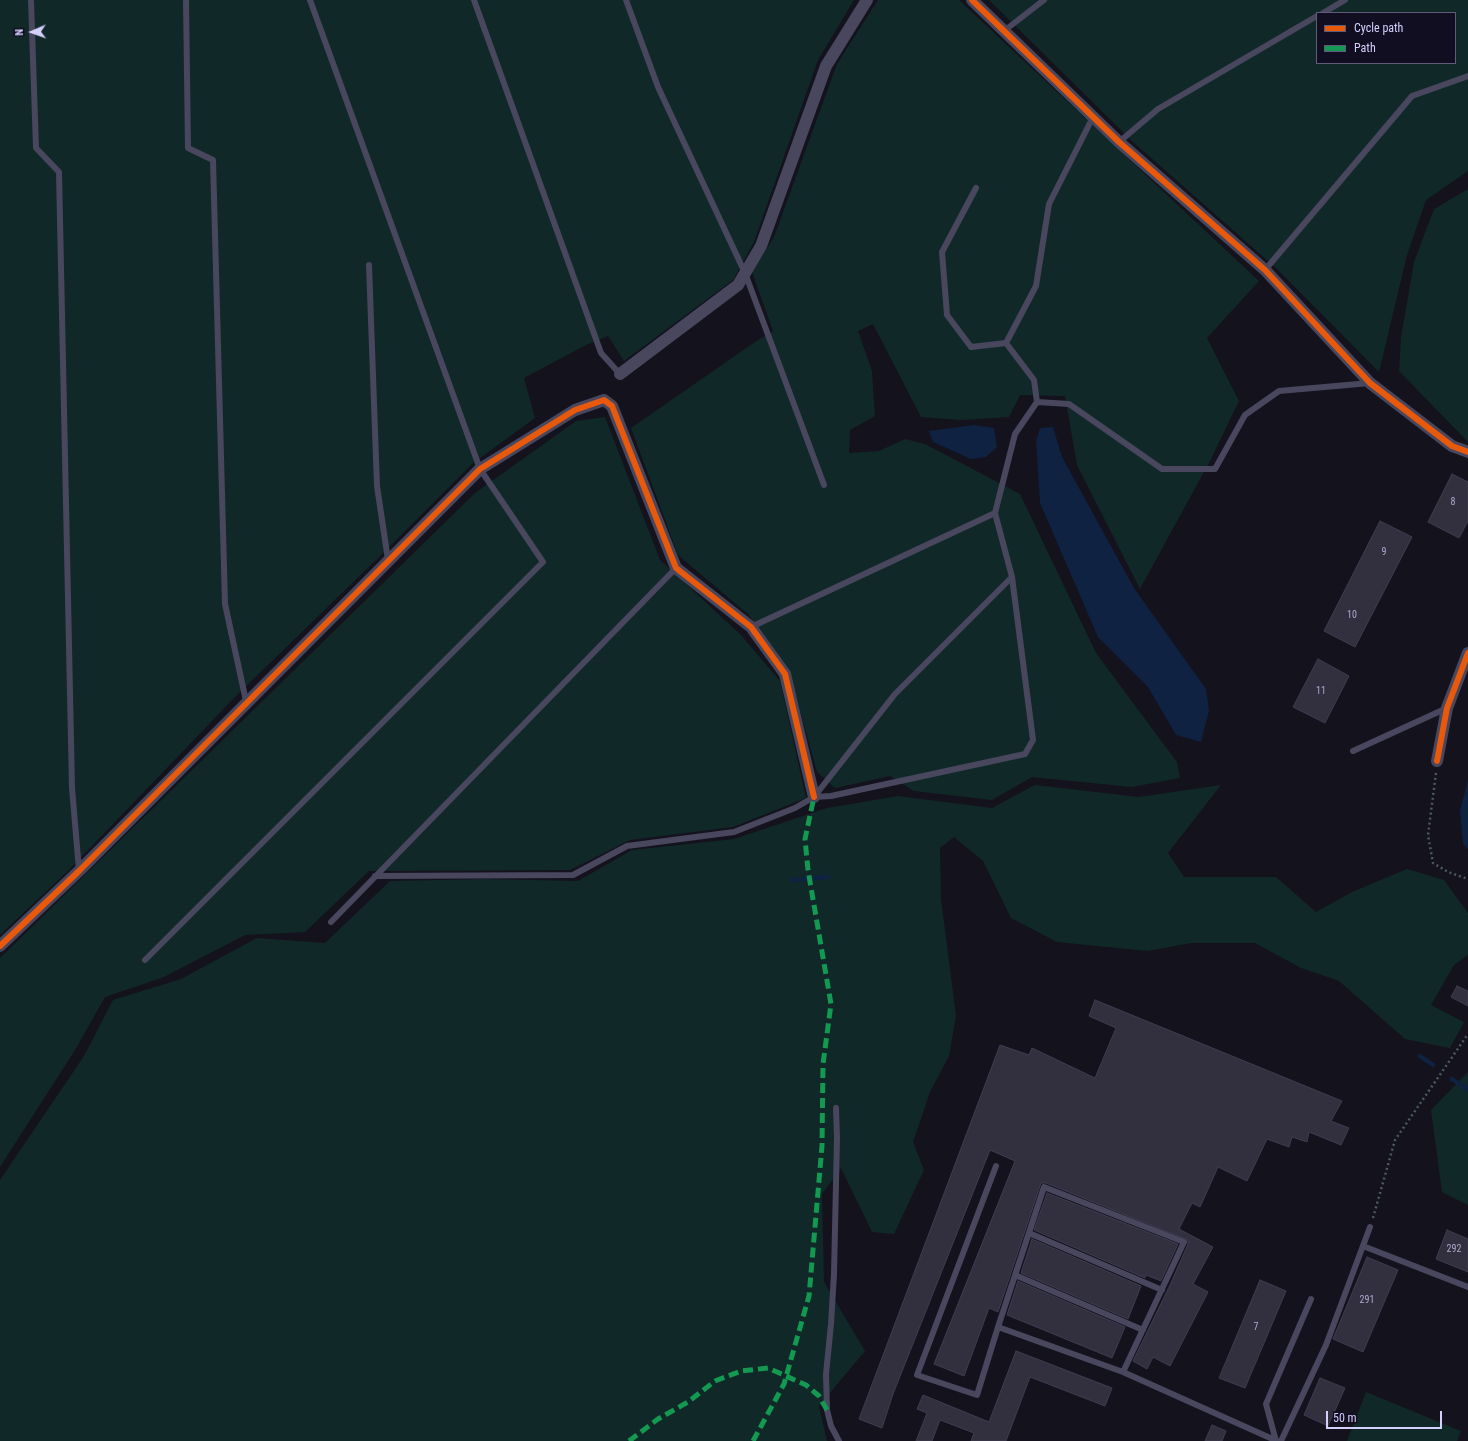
<!DOCTYPE html>
<style>
body{margin:0}
#map{position:relative;width:1468px;height:1441px;overflow:hidden;background:#14121d;font-family:"Roboto Condensed",sans-serif}
canvas{display:block}
.legend{position:absolute;left:1316px;top:12px;width:140px;height:52px;box-sizing:border-box;background:#110e21;border:1px solid #5f5c79;margin:0;padding:5px 7px;list-style:none;font-size:12px;color:#d4d0fe}
.legend li{display:flex;align-items:center;gap:8px;height:20px}
.legend b{width:20px;border:1px solid #5f5c79}
.north{position:absolute;left:12px;top:12px;width:40px;height:40px;-webkit-text-stroke:3px #110e21;paint-order:stroke;rotate:268deg;font-size:11px;font-weight:700;line-height:16px;text-align:center;color:#d4d0fe}
.north::after{content:'';display:block;margin:auto;width:14px;height:18px;background:#d4d0fe;clip-path:polygon(50% 0,100% 100%,50% 72%,0 100%)}
.scale{position:absolute;left:1326px;top:1411px;width:116px;height:18px;box-sizing:border-box;border:2px solid #d4d0fe;border-top:0;padding-left:5px;font-size:12px;line-height:14px;white-space:nowrap;color:#d4d0fe;-webkit-text-stroke:3px #110e21;paint-order:stroke}
</style>
<div id="map">
<canvas width="1468" height="1441"></canvas>
<ul class="legend">
<li><b style="height:5px;background:#e8590c"></b>Cycle path</li>
<li><b style="height:5px;background:#139951"></b>Path</li>
</ul>
<div class="north">N</div>
<div class="scale">50 m</div>
</div>
<script>
const g = document.querySelector('canvas').getContext('2d');
g.lineJoin = 'round';
function paint(path, color) {
  g.fillStyle = color;
  g.fill(path, 'evenodd');
}
function toPath(rows) {
  const path = new Path2D();
  for (const r of rows) {
    path.moveTo(r[0], r[1]);
    for (let i = 2; i < r.length; i += 2) path.lineTo(r[i], r[i + 1]);
  }
  return path;
}
function stroke(path, color, width, dash) {
  g.strokeStyle = color;
  g.lineWidth = width;
  g.lineCap = dash ? 'butt' : 'round';
  g.setLineDash(dash || []);
  g.stroke(path);
}
function label(font, color, halo, rows, align = 'center') {
  g.font = font + ' "Roboto Condensed",sans-serif';
  g.lineWidth = 3;
  g.setLineDash([]);
  g.textBaseline = 'middle';
  g.strokeStyle = halo;
  g.fillStyle = color;
  for (const [text, x, y, turn = 0] of rows) {
    g.save();
    g.translate(x, y);
    g.rotate((+turn || 0) * Math.PI / 180);
    g.textAlign = isNaN(turn) ? turn : align;
    if (halo) g.strokeText(text, 0, 0);
    g.fillText(text, 0, 0);
    g.restore();
  }
}
paint(toPath([
 [0,0,854,0,818,60,754,242,733,280,624,361,608,336,586,345,524,378,535,418,472,464,377,559,235,697,67,872,0,935],
 [878,0,959,0,1259,281,1207,338,1239,401,1211,459,1140,589,1077,465,1065,396,1020,395,1009,417,961,420,921,417,873,324,858,331,872,371,875,416,850,430,849,453,879,451,905,439,925,444,1020,494,1096,653,1177,762,1180,778,1132,787,1032,777,992,800,914,791,890,776,835,788,817,772,790,674,749,615,678,555,631,428,755,342,773,331,752,272,774,237,837,64],
 [989,0,1468,0,1468,171,1426,200,1407,255,1379,372,1277,269,1133,142],
 [1317,13,1455,13,1455,63,1317,63],
 [1468,189,1468,442,1399,371,1401,337,1414,262,1434,209],
 [605,417,660,560,741,635,780,681,806,798,733,827,630,840,570,870,369,871,305,932,245,935,164,977,105,997,75,1050,0,1167,0,958,475,493,576,421],
 [1035,785,1139,797,1221,785,1168,853,1184,877,1276,877,1316,912,1352,892,1407,869,1444,880,1468,913,1468,955,1454,965,1431,1005,1464,1022,1450,1048,1405,1039,1339,981,1301,968,1255,943,1191,943,1148,951,1057,942,1011,918,983,861,954,837,940,848,941,899,956,1016,949,1056,930,1092,913,1142,924,1170,894,1234,872,1232,841,1168,822,1194,824,1282,865,1351,819,1406,827,1441,0,1441,0,1180,84,1056,113,1000,181,979,257,938,325,943,390,881,486,879,578,881,632,850,734,839,827,808,898,796,992,808],
 [1468,1072,1468,1205,1442,1192,1431,1110],
 [1366,1392,1461,1431,1457,1441,1347,1441]
]), '#112828');
paint(toPath([
 [974,425,994,428,997,447,986,457,971,459,933,442,929,431],
 [1053,427,1062,457,1134,588,1206,689,1209,711,1201,742,1176,735,1148,687,1098,637,1040,503,1036,441,1040,428],
 [1468,780,1468,849,1463,844,1460,810]
]), '#0f2241');
stroke(toPath([
 [792,880,828,877],
 [1420,1056,1433,1065],
 [1452,1079,1468,1090]
]), '#0f2241', 4.5);
const building = toPath([
 [1452,474,1468,482,1468,521,1459,538,1428,522,1452,474],
 [1380,521,1412,537,1355,647,1324,631,1380,521],
 [1318,659,1349,676,1325,723,1293,707,1318,659],
 [1457,986,1468,991,1468,1006,1451,997,1457,986],
 [1095,1000,1342,1101,1331,1121,1349,1128,1341,1145,1309,1132,1307,1142,1292,1137,1289,1147,1267,1139,1247,1181,1218,1167,1200,1207,1192,1203,1179,1229,1213,1247,1193,1284,1208,1292,1170,1366,1153,1357,1147,1369,1133,1361,1170,1285,1188,1244,1188,1240,1046,1183,1041,1183,998,1312,989,1308,964,1376,934,1364,1015,1161,990,1150,893,1394,882,1428,859,1419,1000,1045,1029,1055,1032,1048,1095,1078,1116,1028,1089,1016,1095,1000],
 [1047,1193,1178,1244,1161,1281,1146,1275,1145,1278,1034,1230,1047,1193],
 [1447,1230,1468,1239,1468,1272,1436,1259,1447,1230],
 [1032,1239,1141,1286,1128,1319,1021,1273,1032,1239],
 [1367,1257,1398,1270,1363,1352,1333,1339,1367,1257],
 [1260,1280,1286,1291,1245,1388,1219,1378,1260,1280],
 [1018,1281,1125,1327,1112,1358,1007,1315,1018,1281],
 [1016,1351,1112,1388,1105,1406,1030,1377,1006,1441,971,1441,974,1433,940,1420,932,1441,916,1441,927,1413,917,1409,923,1395,989,1422,1016,1351],
 [1320,1378,1345,1388,1328,1426,1304,1415,1320,1378],
 [1212,1425,1226,1431,1222,1441,1205,1441,1212,1425]
]);
paint(building, '#32303f');
stroke(building, '#403c50', 1);
stroke(toPath([
 [1436,773,1428,835,1433,863,1448,872,1468,879],
 [1373,1218,1395,1140,1468,1034]
]), '#4a5966', 2.5, [2, 3]);
stroke(toPath([
 [31,0,36,148,59,172,72,788,79,870],
 [186,0,188,148,213,160,225,604,246,701],
 [474,0,601,353,620,374],
 [626,0,658,87,745,273,824,485],
 [1323,13,1345,0],
 [1004,31,1044,0],
 [1119,142,1158,109,1317,16],
 [976,188,942,252,947,315,971,347,1006,343],
 [369,265,377,486,388,560],
 [1265,270,1412,96,1468,76],
 [1037,402,1069,404,1162,469,1215,469,1245,415,1279,391,1370,383],
 [751,627,995,513],
 [1353,751,1447,708],
 [814,797,831,796,1025,754,1033,740,1012,577,995,513,1015,434,1037,402,1034,380,1006,343,1036,286,1049,204,1093,117],
 [375,876,573,875,627,846,734,832,795,808,814,797,895,694,1012,577],
 [331,922,676,568],
 [145,960,543,562,480,469,310,0],
 [836,1108,837,1138,834,1274,831,1324,826,1374,827,1410,831,1426,839,1441],
 [996,1166,917,1375,977,1395,998,1327],
 [1029,1233,1162,1290],
 [1363,1246,1468,1287],
 [1015,1275,1143,1330],
 [1123,1372,1184,1242,1044,1187,998,1327,1123,1372,1277,1441],
 [1276,1441,1266,1404,1311,1299],
 [1281,1441,1326,1345,1370,1227]
]), '#48475e', 6);
stroke(toPath([
 [972,0,1119,142,1265,270,1370,383,1452,446,1468,452],
 [620,374,738,285,761,246,826,66,867,0],
 [1437,761,1447,708,1468,653],
 [0,946,79,871,480,469,575,410,604,400,612,406,676,568,751,627,785,674,814,797]
]), '#48475e', 12);
stroke(toPath([
 [629,1441,658,1419,688,1402,715,1381,741,1371,768,1368,806,1385,819,1396,827,1410],
 [753,1441,784,1384,809,1296,822,1146,823,1064,831,1004,808,870,805,839,814,797]
]), '#139951', 5, [10, 5]);
stroke(toPath([
 [972,0,1119,142,1265,270,1370,383,1452,446,1468,452],
 [1437,761,1447,708,1468,653],
 [0,946,79,871,480,469,575,410,604,400,612,406,676,568,751,627,785,674,814,797]
]), '#e8590c', 6);
label('10px', '#aca8ce', null, [
 ["8",1453,502],
 ["9",1384,552],
 ["10",1352,615],
 ["11",1321,691],
 ["292",1454,1249],
 ["291",1367,1300],
 ["7",1256,1327]
]);
</script>
